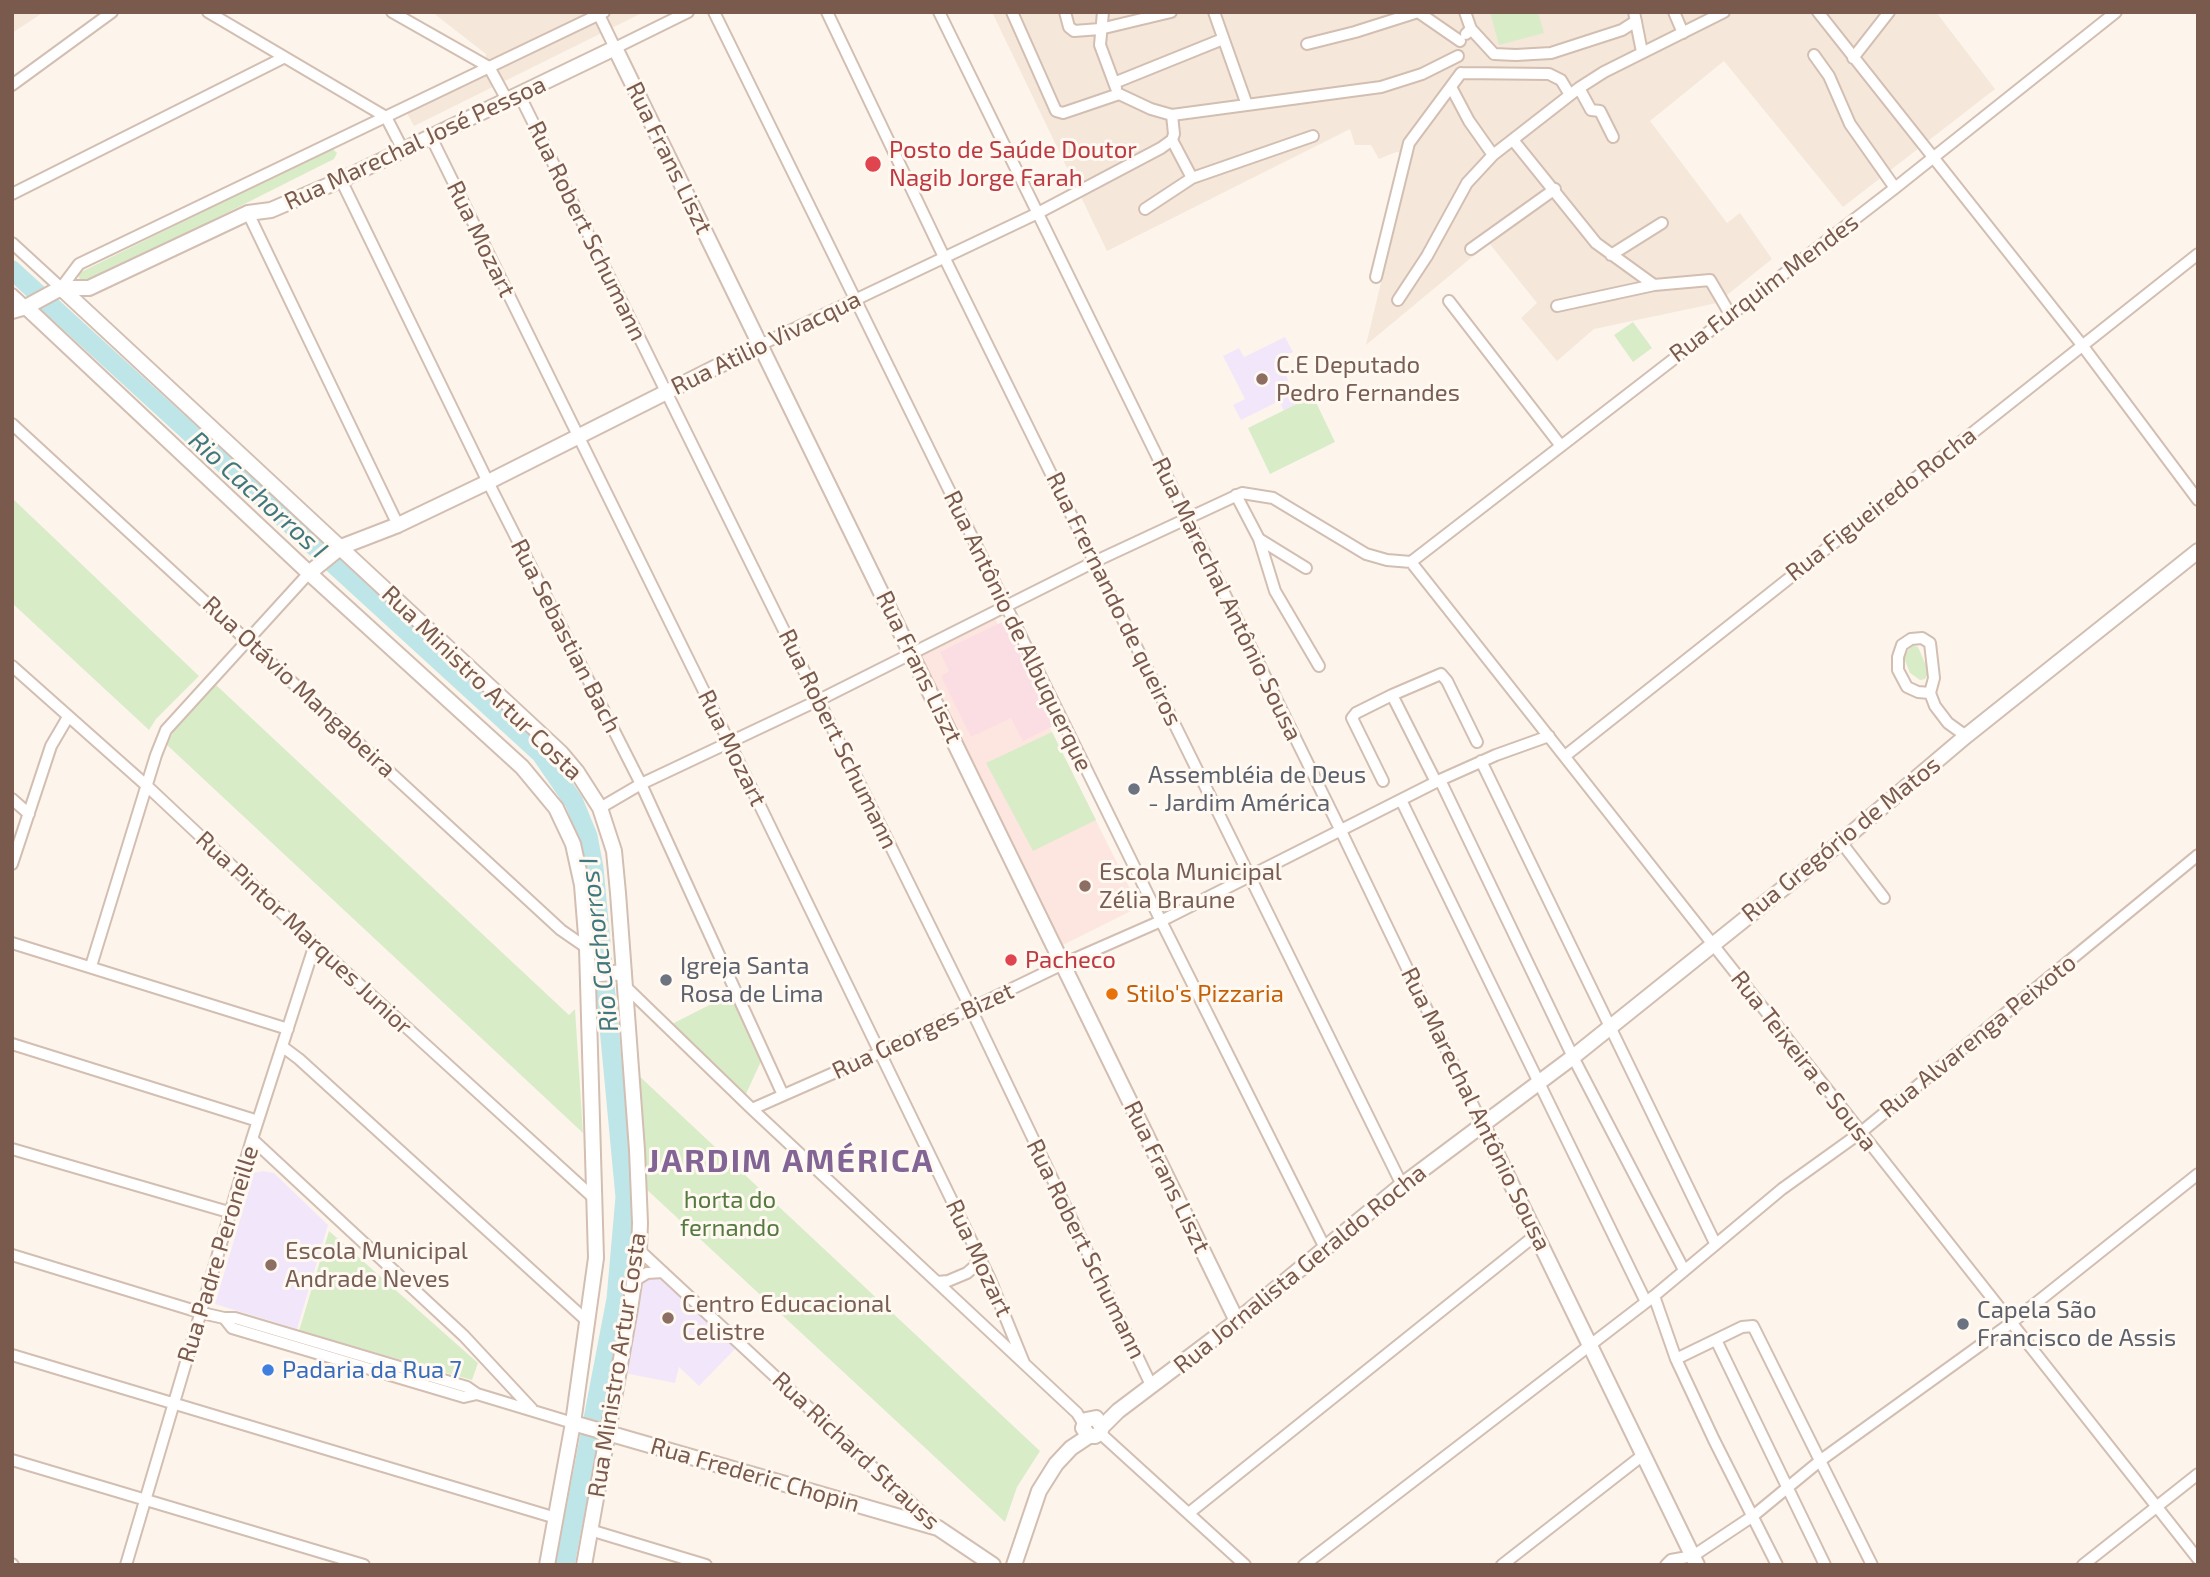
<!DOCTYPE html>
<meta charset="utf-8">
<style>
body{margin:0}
#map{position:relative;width:2210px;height:1577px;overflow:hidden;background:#fdf5eb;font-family:"Exo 2",sans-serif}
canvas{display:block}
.frame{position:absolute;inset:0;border:14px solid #7a5a4c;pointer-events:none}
</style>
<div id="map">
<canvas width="2210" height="1577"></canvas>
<div class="frame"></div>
</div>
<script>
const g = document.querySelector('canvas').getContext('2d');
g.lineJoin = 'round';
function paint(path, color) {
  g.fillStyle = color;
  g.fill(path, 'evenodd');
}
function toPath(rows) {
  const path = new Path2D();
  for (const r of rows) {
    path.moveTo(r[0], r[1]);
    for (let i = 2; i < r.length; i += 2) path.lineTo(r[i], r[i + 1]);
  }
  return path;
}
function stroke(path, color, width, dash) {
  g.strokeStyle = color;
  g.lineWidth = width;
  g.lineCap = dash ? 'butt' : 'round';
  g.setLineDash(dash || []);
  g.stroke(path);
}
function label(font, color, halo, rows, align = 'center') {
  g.font = font + ' "Exo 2",sans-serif';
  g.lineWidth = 6;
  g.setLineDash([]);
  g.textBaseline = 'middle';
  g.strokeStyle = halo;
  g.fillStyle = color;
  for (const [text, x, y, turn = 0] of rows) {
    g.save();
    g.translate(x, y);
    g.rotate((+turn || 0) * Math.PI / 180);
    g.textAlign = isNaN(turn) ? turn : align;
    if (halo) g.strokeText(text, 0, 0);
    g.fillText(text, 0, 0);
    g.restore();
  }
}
paint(toPath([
 [12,12,44,12,12,33],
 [432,12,644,12,414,126,407,113,485,70,486,54],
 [992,12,1936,12,1995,89,1843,207,1724,61,1650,121,1727,223,1740,213,1772,259,1717,303,1594,329,1557,361,1521,318,1537,303,1489,243,1366,345,1412,153,1396,152,1379,159,1371,145,1355,145,1350,129,1107,251]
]), '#f5e7d9');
paint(toPath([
 [995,618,1139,907,1061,946,917,657]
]), '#fde6df');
paint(toPath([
 [1285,337,1293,352,1278,360,1300,403,1284,411,1279,401,1241,420,1233,405,1245,399,1223,356,1239,348,1244,357],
 [263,1171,274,1173,328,1225,297,1329,215,1304,254,1173],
 [651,1277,660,1277,666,1281,737,1347,699,1386,679,1367,675,1383,619,1372,641,1281]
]), '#f2e7fa');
paint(toPath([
 [1004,621,1055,725,1023,741,1011,718,971,737,941,676,949,671,940,652]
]), '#fbdee4');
paint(toPath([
 [1490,12,1538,12,1544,33,1499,45],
 [332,148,337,153,334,159,87,283,80,282,79,276,81,272],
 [1633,322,1652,348,1633,362,1614,335],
 [1313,396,1335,442,1270,474,1248,428],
 [12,498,199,676,156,719,149,730,12,603],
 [1911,645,1918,647,1929,672,1925,679,1920,680,1910,673,1904,658],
 [215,684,569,1015,575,1009,583,1133,167,745,177,724],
 [1052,732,1096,820,1033,851,986,763],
 [731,994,763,1057,745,1096,668,1026],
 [636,1073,1040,1451,1017,1487,1005,1522,644,1187],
 [329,1231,478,1363,472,1380,299,1331]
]), '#d9ecc8');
stroke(toPath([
 [12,270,541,754,574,802,588,836,594,868,625,1197,616,1299,565,1565]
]), '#bee5e8', 19);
const minor = toPath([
 [208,12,386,117,403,150],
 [392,12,489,67,507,100],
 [714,12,1161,921,1325,1248],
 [827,12,944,257,1402,1185],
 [939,12,1341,831,1483,1126],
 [1012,12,1056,111,1063,113,1072,110,1119,94],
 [1065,12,1069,27,1074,31,1100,29,1171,12],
 [1103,12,1100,45,1116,88],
 [1214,12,1247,105],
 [1465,12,1471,29,1466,34],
 [1634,12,1642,52],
 [1674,12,1683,33],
 [1818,12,2082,345,2198,500],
 [599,15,615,48,688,12],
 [1471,29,1494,54,1516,55,1551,53,1622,30,1636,21],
 [1307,44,1355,32,1418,12,1460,41],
 [1814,55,1829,76,1850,124,1895,188],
 [1853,58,1889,12],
 [1461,73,1549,74,1561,80,1570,95],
 [1114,83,1223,39],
 [12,85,112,12],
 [1451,87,1469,121,1493,155],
 [1579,88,1591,110,1600,111,1613,137],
 [519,94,971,1009,1152,1387],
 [1119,94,1151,109,1172,115,1381,87,1422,74,1458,56],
 [431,137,729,742,989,1277,1024,1363],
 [1172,140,1192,178,1313,136],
 [1513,140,1596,243,1654,285],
 [341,180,488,482,641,784,783,1095],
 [12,194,283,58],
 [1145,209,1192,178],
 [248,213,398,525],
 [12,243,61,288,79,264,604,12],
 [1471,249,1555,189],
 [1611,255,1662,223],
 [1376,277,1409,143,1461,73],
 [12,294,26,307],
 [1398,300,1427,256,1467,183,1493,155,1579,88,1604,72,1724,12],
 [1449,301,1561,446],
 [1557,306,1654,285,1710,280,1730,314],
 [760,345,1038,213,1161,148,1172,140,1174,134,1172,115],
 [12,424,561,930,587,948],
 [1236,495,1259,539,1306,568],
 [1259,539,1275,591,1319,666],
 [1411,562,2198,1559],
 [1411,562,1895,188,2116,12],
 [12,666,147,786,315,944,596,1200],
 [1930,693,1918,692,1907,687,1898,670,1898,657,1902,645,1911,639,1922,638,1930,643,1934,678,1930,693,1935,706,1948,723,1966,736],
 [1565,756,2198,254],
 [1481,761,1715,1243],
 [1440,780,1573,1057,1684,1270],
 [1383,781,1352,718,1356,713,1392,695],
 [1436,782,1392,695,1441,674,1447,681,1477,742],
 [12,799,29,814],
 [1401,800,1646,1302],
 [600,808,641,784,819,700,1096,561,1242,493,1273,498,1366,554,1387,560,1411,562],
 [1841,842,1884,898],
 [12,864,51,746,68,717],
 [12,943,288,1029],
 [91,966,156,755,166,730,309,573],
 [626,987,752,1109,1077,1413,1083,1423],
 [12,1044,258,1121],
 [283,1047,299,1059,587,1321],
 [752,1109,879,1053,1063,964,1161,921,1440,780,1496,755,1549,736],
 [252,1139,464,1336,532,1409],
 [12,1149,232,1213],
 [639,1250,937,1527],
 [12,1255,202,1313,224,1318,235,1318,467,1387,477,1394,573,1423],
 [634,1281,647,1273,663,1272],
 [937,1282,948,1281,967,1273,975,1266,979,1255],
 [1654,1296,1676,1359,1714,1440,1777,1565],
 [224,1318,232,1328,464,1397,477,1394],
 [1716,1340,1825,1565],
 [12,1355,556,1518],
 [1676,1359,1742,1327,1753,1326,1872,1565],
 [1100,1433,1245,1565],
 [12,1460,364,1565],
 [1189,1513,1537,1234],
 [590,1530,706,1565],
 [12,1564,13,1565],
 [126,1565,252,1139,315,944],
 [1304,1565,1654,1296,1782,1189,1860,1133,2198,855],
 [1502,1565,1643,1455],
 [1666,1565,1671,1560,1693,1556,1753,1516,1821,1460,2011,1323,2198,1174],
 [2083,1565,2198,1474]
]);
const tertiary = toPath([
 [61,288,561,753,577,772,600,808,614,851,618,893,637,1150,640,1223,639,1250,630,1309,584,1565],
 [26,307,309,573,522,767,556,808,573,844,582,885,587,948,596,1258,573,1423,547,1565],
 [12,311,26,307,61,288,89,288,248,213,271,210,341,180,615,48,1237,1321],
 [309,573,341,547,398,525,488,482,760,345],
 [588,975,624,972],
 [1483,1126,1697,1565],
 [573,1423,938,1528,993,1565],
 [1089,1436,1083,1428,1086,1420,1096,1418,1102,1427],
 [1014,1565,1039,1491,1056,1464,1071,1448,1089,1436,1095,1436,1100,1433,1102,1427,1118,1411,1237,1321,1402,1185,1573,1057,1841,842,1966,736,2198,551]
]);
stroke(minor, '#d3beb2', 14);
stroke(tertiary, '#d3beb2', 18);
stroke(minor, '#fff', 10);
stroke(tertiary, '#fff', 14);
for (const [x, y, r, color] of [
 [873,164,9,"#e0444e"],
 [1262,379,7,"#8d6e63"],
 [1134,789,7,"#6b7280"],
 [1085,886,7,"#8d6e63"],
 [1011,960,7,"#e0444e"],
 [666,980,7,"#6b7280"],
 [1112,994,7,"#e8710a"],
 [271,1265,7,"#8d6e63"],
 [668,1318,7,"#8d6e63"],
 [1963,1324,7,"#6b7280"],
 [268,1370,7,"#3f7fe0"]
]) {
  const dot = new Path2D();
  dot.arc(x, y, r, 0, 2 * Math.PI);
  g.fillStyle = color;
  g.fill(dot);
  stroke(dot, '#fff9f2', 2.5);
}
label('24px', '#7a5a4c', '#fff9f2', [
 ["Rua Marechal José Pessoa",415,143,-25],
 ["Rua Frans Liszt",669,158,64],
 ["Rua Robert Schumann",587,231,64],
 ["Rua Mozart",481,239,64],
 ["Rua Furquim Mendes",1764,288,-37],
 ["Rua Atilio Vivacqua",766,343,-26],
 ["Rua Figueiredo Rocha",1881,504,-38],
 ["Rua Frernando de queiros",1114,599,64],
 ["Rua Marechal Antônio Sousa",1227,599,64],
 ["Rua Antônio de Albuquerque",1018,631,64],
 ["Rua Sebastian Bach",566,636,63],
 ["Rua Frans Liszt",919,667,64],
 ["Rua Ministro Artur Costa",482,683,44],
 ["Rua Otávio Mangabeira",299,687,43],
 ["Rua Robert Schumann",838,739,64],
 ["Rua Mozart",732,748,64],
 ["Rua Gregório de Matos",1841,839,-39],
 ["Rua Pintor Marques Junior",304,933,43],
 ["Rua Georges Bizet",923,1031,-25],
 ["Rua Alvarenga Peixoto",1978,1036,-39],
 ["Rua Teixeira e Sousa",1804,1061,52],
 ["Rua Marechal Antônio Sousa",1476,1109,64],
 ["Rua Frans Liszt",1167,1177,64],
 ["Rua Robert Schumann",1086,1249,64],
 ["Rua Padre Peroneille",218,1254,-73],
 ["Rua Mozart",979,1258,65],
 ["Rua Jornalista Geraldo Rocha",1300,1269,-39],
 ["Rua Ministro Artur Costa",617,1365,-81],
 ["Rua Richard Strauss",856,1451,43],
 ["Rua Frederic Chopin",755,1475,16]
]);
label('24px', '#be3a42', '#fff9f2', [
 ["Posto de Saúde Doutor",889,150],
 ["Nagib Jorge Farah",889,178],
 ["Pacheco",1025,960]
], 'left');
label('24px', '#785e54', '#fff9f2', [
 ["C.E Deputado",1276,365],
 ["Pedro Fernandes",1276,393],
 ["Escola Municipal",1099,872],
 ["Zélia Braune",1099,900],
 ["Escola Municipal",285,1251],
 ["Andrade Neves",285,1279],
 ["Centro Educacional",682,1304],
 ["Celistre",682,1332]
], 'left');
label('24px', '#5b616d', '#fff9f2', [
 ["Assembléia de Deus",1148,775],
 ["- Jardim América",1148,803],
 ["Igreja Santa",680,966],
 ["Rosa de Lima",680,994],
 ["Capela São",1977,1310],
 ["Francisco de Assis",1977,1338]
], 'left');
label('24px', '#c56008', '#fff9f2', [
 ["Stilo's Pizzaria",1126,994]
], 'left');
label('24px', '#557a41', '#fff9f2', [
 ["horta do",730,1200],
 ["fernando",730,1228]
]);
label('24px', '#366cbe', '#fff9f2', [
 ["Padaria da Rua 7",282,1370]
], 'left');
label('italic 26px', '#3f787e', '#fff9f2', [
 ["Rio Cachorros I",258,495,42],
 ["Rio Cachorros I",599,945,-97]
]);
g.letterSpacing = '2px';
label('bold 32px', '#826595', '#fff9f2', [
 ["JARDIM AMÉRICA",791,1161]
]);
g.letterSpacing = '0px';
</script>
